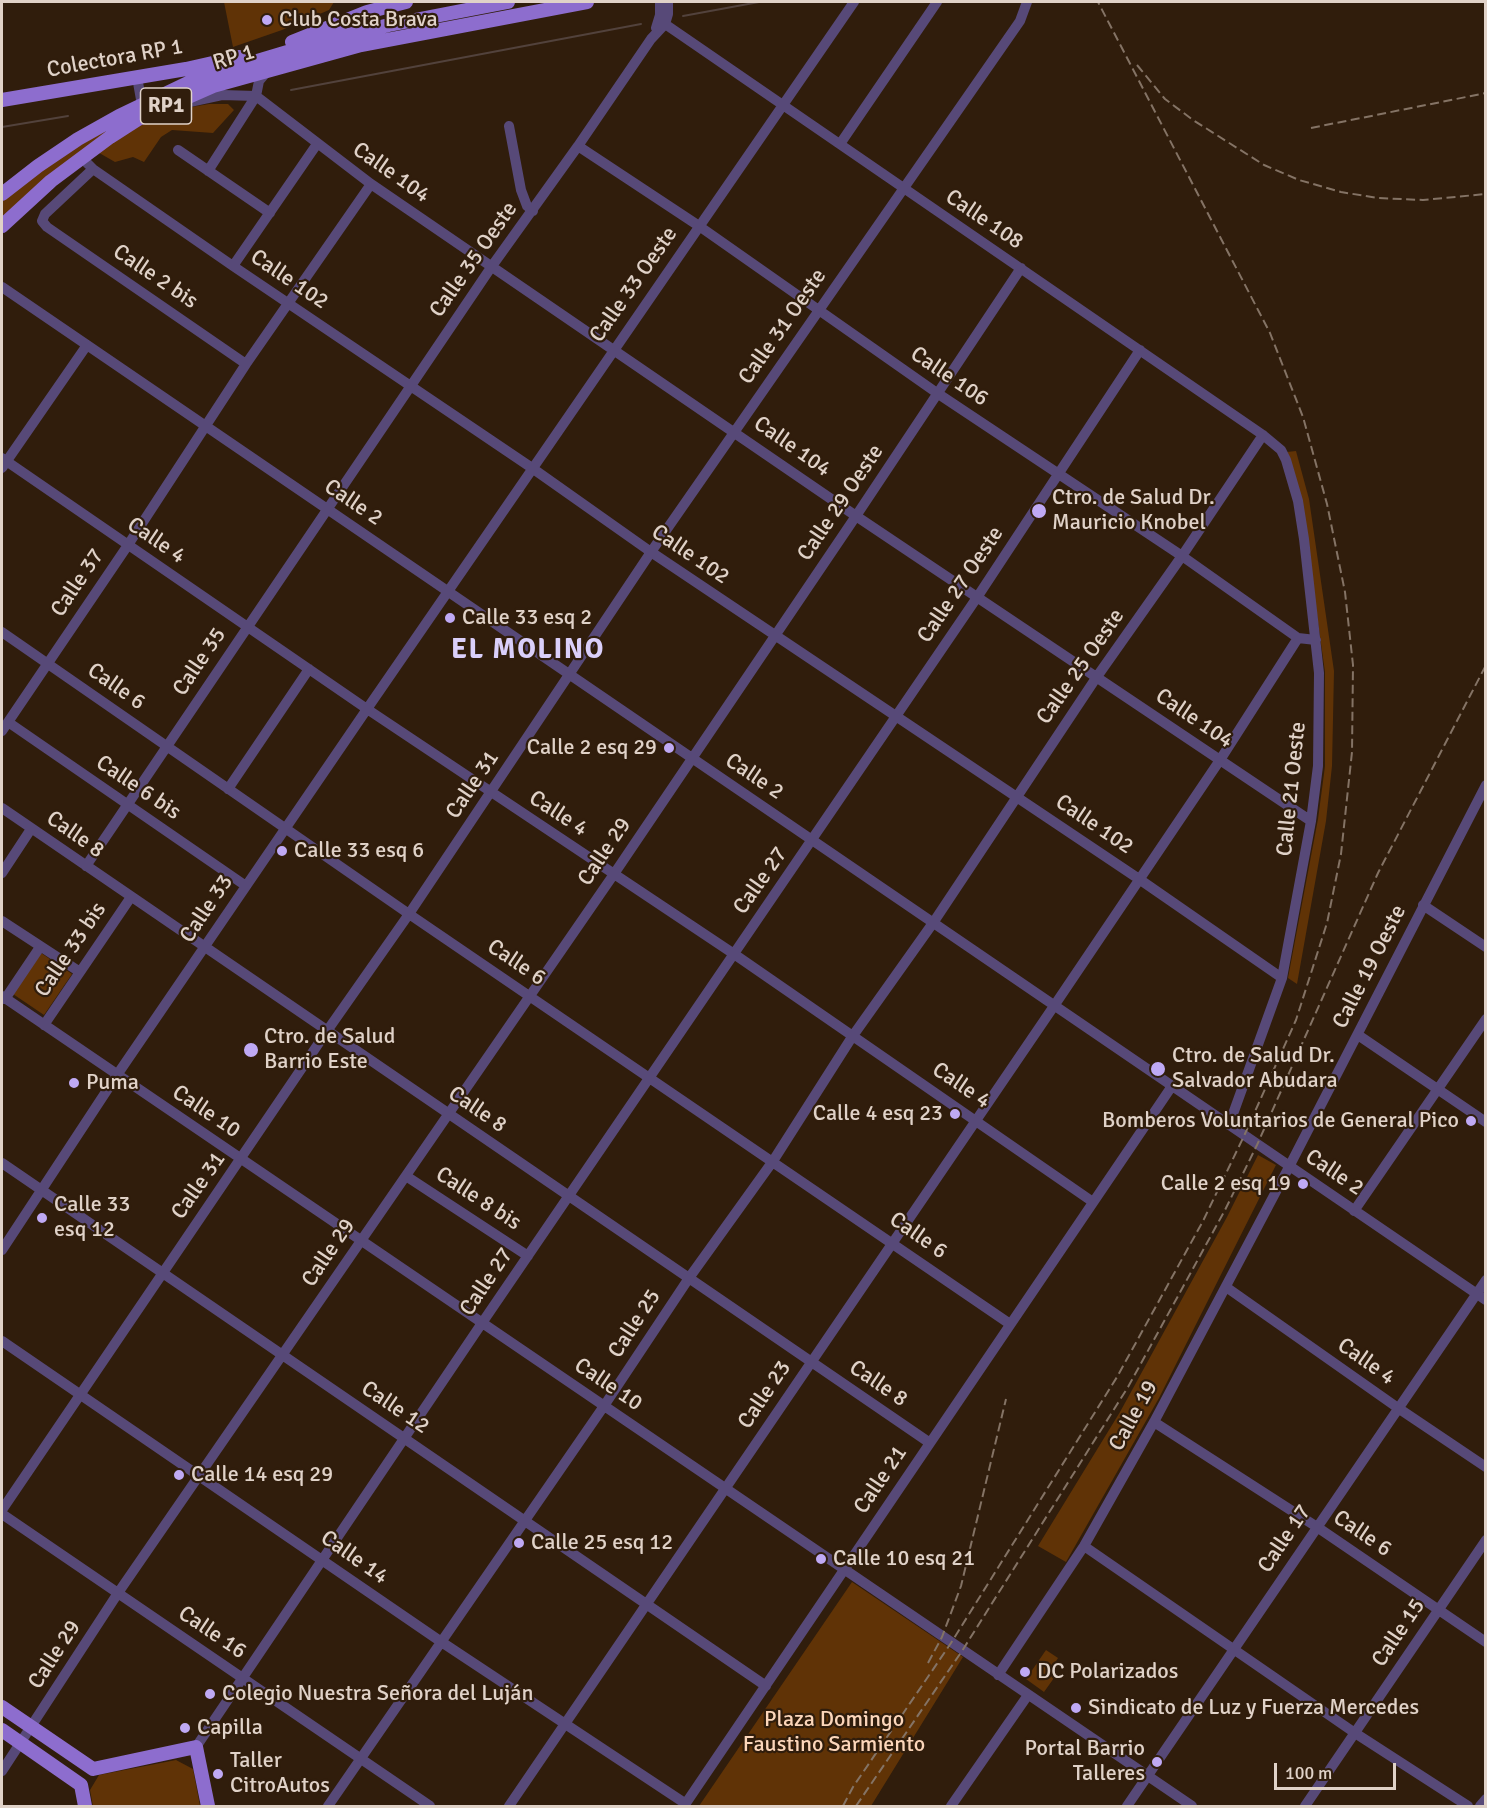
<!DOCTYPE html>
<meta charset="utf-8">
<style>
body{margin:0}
#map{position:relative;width:1487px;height:1808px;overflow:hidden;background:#301d0c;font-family:Signika,sans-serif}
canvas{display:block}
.frame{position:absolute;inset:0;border:3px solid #e0d2c8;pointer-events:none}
.scale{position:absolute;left:1274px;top:1763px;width:122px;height:27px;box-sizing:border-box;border:3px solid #e0d2c8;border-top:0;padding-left:8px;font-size:18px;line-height:21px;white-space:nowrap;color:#e0d2c8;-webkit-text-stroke:4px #301d0c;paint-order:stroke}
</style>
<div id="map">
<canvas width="1487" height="1808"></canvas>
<div class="frame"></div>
<div class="scale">100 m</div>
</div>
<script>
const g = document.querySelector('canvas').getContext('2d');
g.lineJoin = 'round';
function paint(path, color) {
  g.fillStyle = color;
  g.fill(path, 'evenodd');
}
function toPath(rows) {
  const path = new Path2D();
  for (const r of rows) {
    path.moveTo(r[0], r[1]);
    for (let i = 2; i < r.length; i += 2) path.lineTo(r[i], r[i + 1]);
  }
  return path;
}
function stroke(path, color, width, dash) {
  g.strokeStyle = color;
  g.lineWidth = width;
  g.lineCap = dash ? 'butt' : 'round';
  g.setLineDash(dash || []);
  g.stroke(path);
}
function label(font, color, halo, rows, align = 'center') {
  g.font = font + ' Signika,sans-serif';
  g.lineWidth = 4.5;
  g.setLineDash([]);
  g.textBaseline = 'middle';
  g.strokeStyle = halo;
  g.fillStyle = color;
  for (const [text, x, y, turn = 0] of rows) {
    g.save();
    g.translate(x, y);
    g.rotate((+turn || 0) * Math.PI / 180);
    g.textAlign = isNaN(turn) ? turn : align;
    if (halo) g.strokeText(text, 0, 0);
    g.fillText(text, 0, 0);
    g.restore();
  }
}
paint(toPath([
 [224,2,334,2,329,10,282,30,233,47],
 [209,104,228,104,234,110,213,133,172,130,161,137,144,162,133,157,115,162,94,150,141,123,169,111],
 [151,111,2,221,2,201,41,169,125,118],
 [1296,451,1309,499,1334,671,1332,766,1326,821,1297,984,1288,978,1318,819,1325,766,1325,672,1301,501,1287,452],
 [41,953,72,974,44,1015,13,994],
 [1258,1155,1276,1165,1159,1398,1066,1562,1038,1546,1120,1412,1227,1217],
 [852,1582,963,1657,871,1806,699,1806],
 [1046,1650,1058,1658,1048,1674,1054,1678,1044,1692,1026,1679],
 [176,1760,193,1769,200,1806,93,1806,90,1790,99,1775]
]), '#603306');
stroke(toPath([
 [683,16,759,2],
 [291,90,641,24],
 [2,127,68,116]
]), '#52423c', 2);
stroke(toPath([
 [665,24,1263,435,1281,450,1286,460,1298,501,1304,539,1319,673,1318,766,1311,821,1282,978,1229,1125],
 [656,28,660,15,660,2],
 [137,77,142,105,146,111],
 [185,103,222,95,256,96,371,184,856,516,1311,821],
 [509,126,521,190,527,206,533,211],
 [840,144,937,2],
 [578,146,699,226,937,393,1182,556,1298,638,1316,640],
 [178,150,270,213],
 [81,157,93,169,233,266,532,468,651,552,1139,879,1282,978],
 [93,169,45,214,42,221,47,227,246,364],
 [208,171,256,96,259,81,269,69],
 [233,266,317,144],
 [2,287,1486,1300],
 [2,458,367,709,734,954,1093,1202],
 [2,468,87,345],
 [2,632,409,914,1010,1324],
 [8,722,246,886],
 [2,731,128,545,246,364,371,184],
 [228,789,309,669],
 [2,808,930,1443],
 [86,866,492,266,578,146,651,39,665,24,668,14,668,2],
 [2,873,31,829],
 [1423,905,1486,947],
 [2,921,80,972],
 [2,996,1192,1806],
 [5,999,40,947],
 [44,1025,131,897],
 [1358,1035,1486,1122],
 [2,1163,766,1686],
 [406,1176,528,1256],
 [1354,1211,1486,1019],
 [2,1250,117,1075,367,709,854,2],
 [1226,1287,1398,1408,1486,1467],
 [2,1341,440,1641,686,1804],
 [1154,1422,1317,1527,1486,1642],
 [2,1510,327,1031,409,914,651,552,1020,21,1027,2],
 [2,1514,430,1806],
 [1084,1546,1355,1733,1468,1806],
 [998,1675,1084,1546,1154,1422,1289,1167,1486,785],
 [196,1747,482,1323,978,596,1140,350],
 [2,1771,118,1593,614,874,856,516,1021,268],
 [328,1806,604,1406,689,1278,773,1161,852,1037,933,923,1096,678,1182,556,1263,435],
 [509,1806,1054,1006,1220,760,1298,638],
 [684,1806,1172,1086],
 [951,1806,1028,1695],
 [1127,1806,1486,1280],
 [1305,1806,1486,1540],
 [1480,1806,1486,1799]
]), '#574978', 10);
stroke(toPath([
 [292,42,367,12,406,2],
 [2,100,186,69,239,57],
 [2,194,38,166,78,139,119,116,194,80,324,41,389,25,508,2],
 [2,226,51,181,110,137,138,119,213,86,361,45,587,2],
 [2,1707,93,1769,196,1747,208,1806],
 [2,1730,81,1785,85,1806]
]), '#8d6dce', 14);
stroke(toPath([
 [1137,65,1165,99,1193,120,1264,165,1299,180,1341,192,1378,198,1423,200,1486,194],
 [1311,128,1486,93],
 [928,1663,942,1637,961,1586,1006,1399],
 [843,1806,853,1787,951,1643,1117,1377,1203,1221,1244,1136,1296,1020,1327,923,1341,854,1352,752,1353,665,1345,592,1327,504,1303,417,1270,333,1098,2],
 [856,1806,962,1651,1128,1387,1178,1296,1225,1210,1257,1145,1378,873,1486,665]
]), '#847365', 2, [9, 4.5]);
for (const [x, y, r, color] of [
 [267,20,6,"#bfa9f4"],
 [1039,511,8,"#bfa9f4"],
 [450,618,6,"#bfa9f4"],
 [669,748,6,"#bfa9f4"],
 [282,851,6,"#bfa9f4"],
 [251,1050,8,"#bfa9f4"],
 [1158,1069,8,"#bfa9f4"],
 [74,1083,6,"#bfa9f4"],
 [955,1114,6,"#bfa9f4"],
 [1471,1121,6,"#bfa9f4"],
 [1303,1184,6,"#bfa9f4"],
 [42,1218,6,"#bfa9f4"],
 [179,1475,6,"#bfa9f4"],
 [519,1543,6,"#bfa9f4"],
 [821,1559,6,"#bfa9f4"],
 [1025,1672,6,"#bfa9f4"],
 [210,1694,6,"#bfa9f4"],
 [1076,1708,6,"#bfa9f4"],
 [185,1728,6,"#bfa9f4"],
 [1157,1762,6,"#bfa9f4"],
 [218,1774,6,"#bfa9f4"]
]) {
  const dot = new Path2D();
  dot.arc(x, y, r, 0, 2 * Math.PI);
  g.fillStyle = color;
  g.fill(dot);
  stroke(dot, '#301d0c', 2);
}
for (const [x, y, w] of [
 [166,106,51]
]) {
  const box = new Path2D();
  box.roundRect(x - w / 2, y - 18, w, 36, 4.5);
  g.fillStyle = '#301d0c';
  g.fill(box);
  stroke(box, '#e0d2c8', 1.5);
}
label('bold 21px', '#e0d2c8', null, [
 ["RP1",166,106]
]);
label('22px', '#e0d2c8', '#301d0c', [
 ["Club Costa Brava",279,20],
 ["Ctro. de Salud Dr.",1052,498],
 ["Mauricio Knobel",1052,523],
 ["Calle 33 esq 2",462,618],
 ["Calle 2 esq 29",657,748,"right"],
 ["Calle 33 esq 6",294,851],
 ["Ctro. de Salud",264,1037],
 ["Barrio Este",264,1062],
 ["Ctro. de Salud Dr.",1172,1056],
 ["Salvador Abudara",1172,1081],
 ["Puma",86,1083],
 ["Calle 4 esq 23",943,1114,"right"],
 ["Bomberos Voluntarios de General Pico",1459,1121,"right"],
 ["Calle 2 esq 19",1291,1184,"right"],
 ["Calle 33",54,1205],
 ["esq 12",54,1230],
 ["Calle 14 esq 29",191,1475],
 ["Calle 25 esq 12",531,1543],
 ["Calle 10 esq 21",833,1559],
 ["DC Polarizados",1037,1672],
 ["Colegio Nuestra Señora del Luján",222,1694],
 ["Sindicato de Luz y Fuerza Mercedes",1088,1708],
 ["Capilla",197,1728],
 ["Portal Barrio",1145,1749,"right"],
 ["Talleres",1145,1774,"right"],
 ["Taller",230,1761],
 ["CitroAutos",230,1786]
], 'left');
label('22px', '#e0d2c8', '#301d0c', [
 ["RP 1",234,58,-17],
 ["Colectora RP 1",115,59,-10],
 ["Calle 104",391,173,35],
 ["Calle 108",984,220,34],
 ["Calle 35 Oeste",474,260,-55],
 ["Calle 2 bis",155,277,34],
 ["Calle 102",289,280,34],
 ["Calle 33 Oeste",634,285,-55],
 ["Calle 31 Oeste",783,327,-55],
 ["Calle 106",949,377,34],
 ["Calle 104",792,447,35],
 ["Calle 2",353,503,34],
 ["Calle 29 Oeste",841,503,-56],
 ["Calle 4",156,541,34],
 ["Calle 102",690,555,34],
 ["Calle 37",78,583,-56],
 ["Calle 27 Oeste",961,585,-56],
 ["Calle 35",200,662,-56],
 ["Calle 25 Oeste",1081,667,-55],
 ["Calle 6",116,687,35],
 ["Calle 104",1194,719,34],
 ["Calle 2",754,777,34],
 ["Calle 31",473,785,-56],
 ["Calle 6 bis",138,788,34],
 ["Calle 21 Oeste",1292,789,-84],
 ["Calle 4",558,814,33],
 ["Calle 102",1094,825,34],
 ["Calle 8",75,835,35],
 ["Calle 29",605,852,-56],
 ["Calle 27",761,881,-55],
 ["Calle 33",207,909,-56],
 ["Calle 33 bis",71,950,-56],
 ["Calle 6",516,963,34],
 ["Calle 19 Oeste",1370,967,-63],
 ["Calle 4",961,1086,34],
 ["Calle 8",477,1110,34],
 ["Calle 10",206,1112,34],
 ["Calle 2",1334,1173,34],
 ["Calle 31",199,1186,-55],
 ["Calle 8 bis",478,1199,33],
 ["Calle 6",918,1236,35],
 ["Calle 29",329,1253,-56],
 ["Calle 27",487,1282,-56],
 ["Calle 25",635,1324,-57],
 ["Calle 4",1366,1362,35],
 ["Calle 8",878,1384,34],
 ["Calle 10",608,1385,34],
 ["Calle 23",765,1395,-56],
 ["Calle 12",395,1408,34],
 ["Calle 19",1134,1416,-61],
 ["Calle 21",881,1480,-56],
 ["Calle 6",1362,1534,34],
 ["Calle 17",1285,1539,-56],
 ["Calle 14",354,1558,35],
 ["Calle 16",212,1633,34],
 ["Calle 15",1399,1633,-56],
 ["Calle 29",55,1655,-57]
]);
label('22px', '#fcd6ba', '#301d0c', [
 ["Plaza Domingo",834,1720],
 ["Faustino Sarmiento",834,1745]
]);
g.letterSpacing = '1.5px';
label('bold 28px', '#dacffa', '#301d0c', [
 ["EL MOLINO",528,651]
]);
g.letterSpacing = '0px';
</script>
